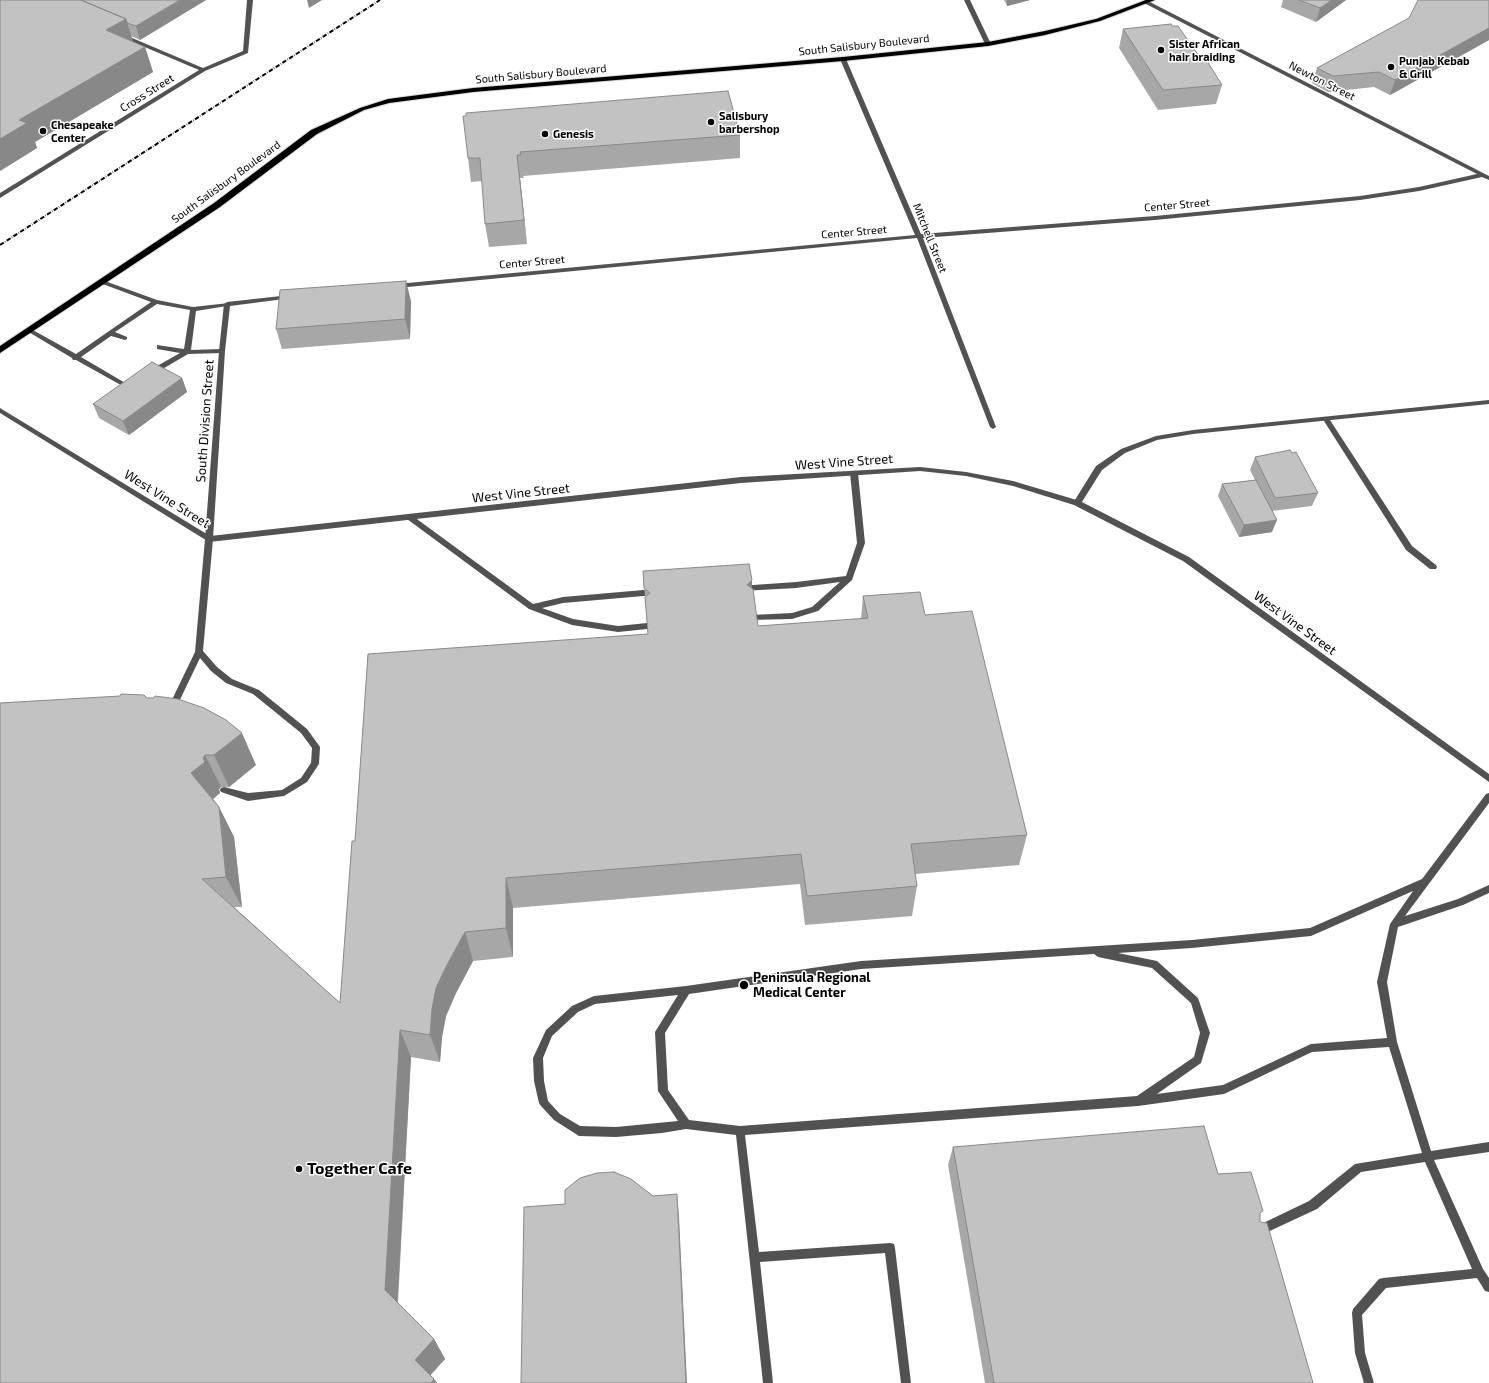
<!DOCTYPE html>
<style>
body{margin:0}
canvas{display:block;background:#fff}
</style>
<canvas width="1489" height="1383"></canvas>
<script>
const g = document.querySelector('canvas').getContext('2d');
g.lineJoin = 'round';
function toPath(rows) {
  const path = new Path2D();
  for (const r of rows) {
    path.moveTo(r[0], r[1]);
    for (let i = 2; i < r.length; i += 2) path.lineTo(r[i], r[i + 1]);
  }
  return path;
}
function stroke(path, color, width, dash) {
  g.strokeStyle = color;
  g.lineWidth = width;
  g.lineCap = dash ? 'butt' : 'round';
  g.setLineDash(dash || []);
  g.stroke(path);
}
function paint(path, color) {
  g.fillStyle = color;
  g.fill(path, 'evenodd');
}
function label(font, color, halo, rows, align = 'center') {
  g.font = font + ' "Exo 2",sans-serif';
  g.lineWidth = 3;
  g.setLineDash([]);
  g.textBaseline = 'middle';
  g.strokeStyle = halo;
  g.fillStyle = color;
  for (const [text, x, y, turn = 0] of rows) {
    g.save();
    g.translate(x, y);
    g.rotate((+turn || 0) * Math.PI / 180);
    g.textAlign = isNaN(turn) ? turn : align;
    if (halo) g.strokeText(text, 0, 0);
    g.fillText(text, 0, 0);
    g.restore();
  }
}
const primary = toPath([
 [1146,0,1155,0,1100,21,1045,35,988,46,843,61,473,92,389,103,364,110,317,134,220,207,0,353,0,346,214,203,311,130,360,108,388,99,473,88,843,57,988,42,1045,31,1096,19,1146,0]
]);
stroke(primary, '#dbdbdb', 2);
paint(toPath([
 [102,280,157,300,193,307,229,303,230,304,227,306,196,311,191,350,222,349,225,351,222,353,188,354,154,374,150,374,150,370,180,353,157,349,157,345,184,349,190,310,157,304,115,332,127,337,127,339,125,340,111,336,81,357,127,384,132,383,132,387,128,389,76,360,73,360,72,358,27,331,27,329,31,329,76,354,151,302,100,283,100,281,102,280],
 [1324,417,1328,417,1412,546,1436,565,1437,567,1436,569,1430,569,1406,550,1324,421,1323,419,1324,417],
 [851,471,854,471,858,473,865,543,852,580,818,611,792,619,749,620,748,618,752,615,792,613,812,607,840,582,796,588,742,591,738,588,739,586,796,582,846,576,857,543,850,473,851,471],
 [410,514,533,604,563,597,655,589,658,590,659,592,658,594,655,595,563,603,542,608,573,619,618,626,647,623,651,626,647,629,618,632,572,625,529,609,407,519,406,517,407,515,410,514],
 [209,536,213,539,203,651,217,667,232,679,259,690,307,729,320,747,319,764,307,782,284,796,248,801,221,792,220,790,221,788,224,787,248,793,282,790,301,778,311,763,312,748,301,733,253,694,226,683,211,671,200,658,175,710,169,710,168,708,195,652,205,539,209,536],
 [1489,793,1489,803,1405,916,1458,899,1489,885,1489,893,1463,905,1398,927,1387,982,1397,1042,1431,1151,1489,1142,1489,1152,1434,1160,1483,1269,1489,1278,1489,1292,1485,1291,1477,1278,1386,1288,1362,1315,1365,1353,1374,1383,1364,1383,1355,1353,1352,1313,1353,1309,1379,1279,1383,1278,1472,1269,1425,1162,1361,1172,1317,1209,1259,1236,1255,1235,1254,1231,1255,1227,1309,1201,1355,1164,1422,1153,1389,1047,1312,1052,1224,1094,1138,1106,745,1135,759,1252,890,1243,894,1244,895,1248,911,1383,901,1383,885,1253,760,1262,773,1383,763,1383,736,1135,686,1129,662,1133,616,1137,579,1136,554,1120,541,1106,539,1103,534,1081,533,1058,546,1030,572,1006,594,996,686,986,861,961,1192,940,1310,928,1422,879,1486,794,1489,793],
 [1413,891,1390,924,1377,982,1387,1038,1311,1044,1223,1085,1157,1094,1201,1063,1210,1033,1198,998,1157,961,1118,953,1192,948,1311,936,1413,891],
 [1094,954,1098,957,1152,968,1191,1003,1200,1033,1194,1057,1137,1096,740,1126,689,1120,668,1090,665,1033,689,994,861,969,1094,954],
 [678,995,655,1032,658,1091,678,1121,616,1127,580,1126,560,1114,548,1101,544,1081,543,1058,552,1036,578,1012,595,1004,678,995]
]), '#525252');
paint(toPath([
 [247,0,253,0,248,53,205,71,0,198,0,193,199,70,121,37,121,35,125,35,203,68,243,51,247,0],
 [964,0,970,0,991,44,990,45,985,44,964,0],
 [1146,0,1489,176,1489,180,1482,177,1419,191,1360,200,1155,220,923,238,996,427,993,429,990,427,917,238,397,288,394,286,397,284,915,235,840,59,843,57,846,59,921,234,1155,216,1360,196,1419,187,1477,174,1144,3,1144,1,1146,0],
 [290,295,293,297,292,298,230,306,225,351,213,539,209,542,206,541,205,539,219,351,224,304,227,302,290,295],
 [1489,400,1489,404,1193,434,1157,440,1125,453,1102,470,1080,505,1077,506,1073,503,1096,466,1121,449,1156,436,1193,430,1489,400]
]), '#525252');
paint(toPath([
 [0,408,210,536,741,477,920,467,966,472,1013,481,1080,501,1189,557,1489,774,1489,782,1183,561,1074,505,1013,486,966,476,920,471,741,483,209,542,0,413,0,408]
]), '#525252');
paint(primary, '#000');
stroke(toPath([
 [0,245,380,0]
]), '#000', 2, [4.5, 1.5, 0.5, 1.5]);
paint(toPath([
 [0,0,206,0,140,40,131,36,133,42,145,47,153,72,35,142,37,148,0,171],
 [1004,0,1030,0,1007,6],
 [1283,0,1346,0,1316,22,1281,7],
 [1489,0,1489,40,1390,95,1374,87,1328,92,1312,83,1317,68],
 [1172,26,1199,56,1222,85,1216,104,1158,110,1119,48,1123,29],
 [466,116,740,135,740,158,523,176,524,178,520,178,527,244,489,247,485,224,482,181,471,182,468,158],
 [411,301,410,339,282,349,276,329],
 [182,378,187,392,129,435,99,418,93,404],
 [1292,453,1318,493,1312,506,1272,511,1272,532,1239,537,1218,496,1222,484,1255,480,1250,470,1255,457],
 [643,571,752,588,758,626,861,619,863,596,925,615,1027,835,1019,865,915,874,917,886,912,916,805,925,800,884,513,908,513,957,473,961,456,993,446,1016,442,1037,440,1062,411,1057,398,1303,434,1339,445,1359,430,1375,434,1379,437,1383,0,1383,147,698,256,765,229,787,221,787,219,789,220,793,213,799,219,807,234,837,242,907,234,907,340,1003,355,841,648,634],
 [953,1147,1218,1174,1260,1215,1260,1222,1313,1383,985,1383,948,1165]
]), '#a7a7a7');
paint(toPath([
 [180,0,206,0,140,40,136,26],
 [307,0,322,0,309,8],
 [1007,0,1030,0,1007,6],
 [1332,0,1346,0,1316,22,1320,8],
 [126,19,134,44,106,30],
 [1489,28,1489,40,1390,95,1395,80],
 [145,47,153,72,35,142,37,148,0,171,0,139,19,120],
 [517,155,520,178,527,244,524,220],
 [406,281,411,301,410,339,405,319],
 [182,378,187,392,129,435,123,421],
 [1277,520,1272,532,1239,537,1244,525],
 [752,580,752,614,747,585],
 [242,733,256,765,229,787,214,755],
 [205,755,221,787,219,789,220,793,207,804,191,773],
 [219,807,234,837,242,907,226,877],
 [506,878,513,908,513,957,506,928],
 [465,932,473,961,456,993,446,1016,442,1037,440,1062,430,1035,432,1009,436,988,447,965],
 [400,1030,411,1057,397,1310,385,1290],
 [677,1194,679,1217,687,1383,686,1383],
 [434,1339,445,1359,427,1379,415,1360],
 [434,1379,437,1383,431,1383]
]), '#888');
const building = toPath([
 [0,0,81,0,126,19,106,30,145,47,19,120,27,123,0,139,0,0],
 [81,0,180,0,136,26,127,23,126,19,81,0],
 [1299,0,1332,0,1320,8,1299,0],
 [1418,0,1489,0,1489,28,1395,80,1379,72,1333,76,1317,68,1409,18,1418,0],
 [1171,24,1172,26,1178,26,1199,56,1204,56,1222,85,1163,90,1123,29,1171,24],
 [728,91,740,135,520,152,521,155,517,155,524,220,485,224,480,158,468,158,463,116,466,116,466,113,728,91],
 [406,281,405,319,276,329,280,290,406,281],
 [152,362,182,378,123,421,93,404,152,362],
 [1290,450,1292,453,1296,452,1318,493,1275,498,1255,457,1290,450],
 [1256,480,1277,520,1244,525,1222,484,1256,480],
 [749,564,752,580,747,585,753,589,758,626,868,618,863,596,920,592,925,615,972,611,1027,835,911,844,917,886,807,896,801,854,506,878,506,928,465,932,447,965,436,988,432,1009,430,1035,400,1030,385,1290,434,1339,415,1360,434,1379,431,1383,0,1383,0,703,120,696,121,694,144,695,147,698,154,698,155,696,178,699,204,708,226,720,242,733,214,755,205,755,203,758,205,762,191,773,219,807,226,877,202,879,340,1003,352,841,355,841,368,654,648,634,645,597,650,593,644,588,643,571,749,564],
 [1204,1126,1218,1174,1251,1172,1263,1211,1260,1213,1260,1222,1267,1223,1313,1383,994,1383,953,1147,1204,1126],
 [614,1172,631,1179,653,1196,677,1194,686,1383,521,1383,524,1207,565,1204,565,1190,580,1178,597,1173,614,1172]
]);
paint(building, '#c2c2c2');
stroke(building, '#888', 1);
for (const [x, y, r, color] of [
 [1161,50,4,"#000"],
 [1391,67,4,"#000"],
 [711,122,4,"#000"],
 [43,131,4,"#000"],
 [545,134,4,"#000"],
 [744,985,5,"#000"],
 [299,1169,4,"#000"]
]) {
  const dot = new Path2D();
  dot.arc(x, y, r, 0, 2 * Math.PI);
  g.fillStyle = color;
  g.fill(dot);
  stroke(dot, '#fff', 1.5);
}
label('bold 11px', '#000', '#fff', [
 ["Sister African",1169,44],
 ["hair braiding",1169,57],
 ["Punjab Kebab",1399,61],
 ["& Grill",1399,74],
 ["Salisbury",719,116],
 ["barbershop",719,129],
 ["Chesapeake",51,125],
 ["Center",51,138],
 ["Genesis",553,134]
], 'left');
label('11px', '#000', '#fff', [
 ["South Salisbury Boulevard",864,45,-6],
 ["South Salisbury Boulevard",541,74,-5],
 ["Newton Street",1322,81,27],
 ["Cross Street",147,93,-32],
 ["South Salisbury Boulevard",226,182,-36],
 ["Center Street",1177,205,-5],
 ["Center Street",854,232,-5],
 ["Mitchell Street",930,238,68],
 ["Center Street",532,262,-5]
]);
label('13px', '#000', '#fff', [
 ["South Division Street",205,421,-86],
 ["West Vine Street",844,462,-4],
 ["West Vine Street",521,493,-6],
 ["West Vine Street",167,499,32],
 ["West Vine Street",1295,623,36]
]);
label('bold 13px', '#000', '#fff', [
 ["Peninsula Regional",753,978],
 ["Medical Center",753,993]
], 'left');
label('bold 16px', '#000', '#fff', [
 ["Together Cafe",307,1169]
], 'left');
</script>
